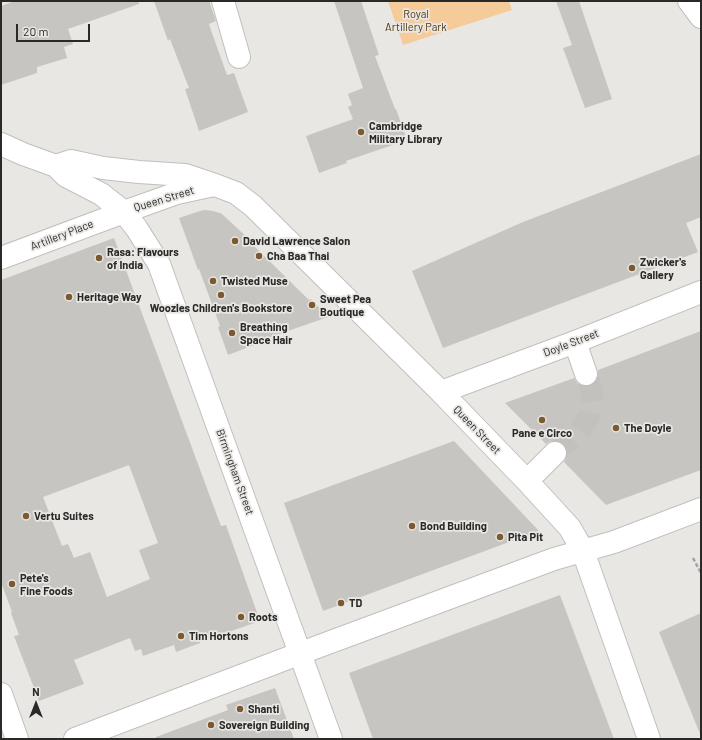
<!DOCTYPE html>
<style>
body{margin:0}
#map{position:relative;width:702px;height:740px;overflow:hidden;background:#e9e7e4;font-family:Barlow,sans-serif}
canvas{display:block}
.frame{position:absolute;inset:0;border:2px solid #292928;pointer-events:none}
.north{position:absolute;left:16px;top:684px;width:40px;height:40px;-webkit-text-stroke:3px #e9e7e4;paint-order:stroke;rotate:0deg;font-size:11px;font-weight:700;line-height:16px;text-align:center;color:#292928}
.north::after{content:'';display:block;margin:auto;width:14px;height:18px;background:#292928;clip-path:polygon(50% 0,100% 100%,50% 72%,0 100%)}
.scale{position:absolute;left:16px;top:24px;width:74px;height:18px;box-sizing:border-box;border:2px solid #292928;border-top:0;padding-left:5px;font-size:12px;line-height:14px;white-space:nowrap;color:#292928;-webkit-text-stroke:3px #e9e7e4;paint-order:stroke}
</style>
<div id="map">
<canvas width="702" height="740"></canvas>
<div class="frame"></div>
<div class="north">N</div>
<div class="scale">20 m</div>
</div>
<script>
const g = document.querySelector('canvas').getContext('2d');
g.lineJoin = 'round';
function paint(path, color) {
  g.fillStyle = color;
  g.fill(path, 'evenodd');
}
function toPath(rows) {
  const path = new Path2D();
  for (const r of rows) {
    path.moveTo(r[0], r[1]);
    for (let i = 2; i < r.length; i += 2) path.lineTo(r[i], r[i + 1]);
  }
  return path;
}
function stroke(path, color, width, dash) {
  g.strokeStyle = color;
  g.lineWidth = width;
  g.lineCap = dash ? 'butt' : 'round';
  g.setLineDash(dash || []);
  g.stroke(path);
}
function label(font, color, halo, rows, align = 'center') {
  g.font = font + ' Barlow,sans-serif';
  g.lineWidth = 3.5;
  g.setLineDash([]);
  g.textBaseline = 'middle';
  g.strokeStyle = halo;
  g.fillStyle = color;
  for (const [text, x, y, turn = 0] of rows) {
    g.save();
    g.translate(x, y);
    g.rotate((+turn || 0) * Math.PI / 180);
    g.textAlign = isNaN(turn) ? turn : align;
    if (halo) g.strokeText(text, 0, 0);
    g.fillText(text, 0, 0);
    g.restore();
  }
}
paint(toPath([
 [388,1,509,1,512,10,403,45]
]), '#f5cb9a');
paint(toPath([
 [15,1,139,1,139,4,68,29,73,44,64,47,67,58,37,67,37,73,1,85,1,6],
 [154,1,209,1,216,21,209,24,212,33,227,75,234,73,248,112,199,131,185,89,189,88,170,39,168,41],
 [334,1,361,1,379,55,375,56,395,109,396,109,407,140,346,161,347,163,319,173,306,136,353,119,348,107,352,105,348,94,363,88],
 [556,1,579,1,612,99,585,108,563,48,572,45],
 [701,154,701,217,686,223,698,252,443,348,412,271,523,222],
 [205,210,213,211,220,213,223,215,250,240,251,243,309,300,311,299,328,317,265,339,265,341,228,355,218,327,220,326,199,269,198,270,179,218,200,211],
 [114,238,221,526,226,525,260,621,200,642,200,643,176,652,174,645,143,656,141,649,135,651,130,638,74,660,84,684,39,701,14,636,19,635,11,613,12,612,1,582,1,280],
 [129,465,158,543,139,550,150,579,107,597,90,552,74,558,68,544,62,546,43,497],
 [701,331,701,470,606,505,564,462,567,456,567,450,564,444,558,441,551,441,546,444,505,403,574,378,578,384,583,386,590,386,596,382,598,377,598,370],
 [454,441,539,531,323,611,284,503],
 [560,595,614,739,373,739,349,673],
 [701,613,701,734,700,734,659,632],
 [275,688,294,739,156,739,156,737,228,710,226,705]
]), '#c7c5c2');
stroke(toPath([
 [555,453,579,431,589,417,593,403,591,387,586,374]
]), '#c3c1be', 22, [22, 11]);
const minor = toPath([
 [223,1,239,57],
 [689,1,701,17],
 [1,144,23,154,56,166,66,176,101,194,124,212,137,229,159,264,331,739],
 [56,166,71,161,103,168,139,172,185,175,215,185,236,193,253,206,441,392,527,481,570,528,583,551,649,739],
 [1,258,124,212,177,193,214,185],
 [575,342,586,374],
 [441,392,575,342,701,292],
 [527,481,555,453],
 [1,694,17,739],
 [75,739,301,653,554,559,614,542,701,509]
]);
stroke(minor, '#c2bfbd', 24);
stroke(toPath([
 [693,558,701,573]
]), '#a7a5a3', 2.5, [4, 2]);
stroke(minor, '#fff', 22);
for (const [x, y, r, color] of [
 [361,132,4,"#7b5a31"],
 [235,241,4,"#7b5a31"],
 [259,256,4,"#7b5a31"],
 [99,258,4,"#7b5a31"],
 [632,268,4,"#7b5a31"],
 [213,281,4,"#7b5a31"],
 [221,295,4,"#7b5a31"],
 [69,297,4,"#7b5a31"],
 [312,305,4,"#7b5a31"],
 [232,333,4,"#7b5a31"],
 [542,420,4,"#7b5a31"],
 [616,428,4,"#7b5a31"],
 [26,516,4,"#7b5a31"],
 [412,526,4,"#7b5a31"],
 [500,537,4,"#7b5a31"],
 [12,584,4,"#7b5a31"],
 [341,603,4,"#7b5a31"],
 [241,617,4,"#7b5a31"],
 [181,636,4,"#7b5a31"],
 [240,709,4,"#7b5a31"],
 [211,725,4,"#7b5a31"]
]) {
  const dot = new Path2D();
  dot.arc(x, y, r, 0, 2 * Math.PI);
  g.fillStyle = color;
  g.fill(dot);
  stroke(dot, '#e9e7e4', 1.5);
}
label('11px', '#513611', '#e9e7e4', [
 ["Royal",416,14],
 ["Artillery Park",416,27]
]);
label('bold 11px', '#292928', '#e9e7e4', [
 ["Cambridge",369,126],
 ["Military Library",369,139],
 ["David Lawrence Salon",243,241],
 ["Rasa: Flavours",107,252],
 ["of India",107,265],
 ["Cha Baa Thai",267,256],
 ["Zwicker's",640,262],
 ["Gallery",640,275],
 ["Twisted Muse",221,281],
 ["Heritage Way",77,297],
 ["Sweet Pea",320,299],
 ["Boutique",320,312],
 ["Woozles Children's Bookstore",221,308,"center"],
 ["Breathing",240,327],
 ["Space Hair",240,340],
 ["The Doyle",624,428],
 ["Pane e Circo",542,433,"center"],
 ["Vertu Suites",34,516],
 ["Bond Building",420,526],
 ["Pita Pit",508,537],
 ["Pete's",20,578],
 ["Fine Foods",20,591],
 ["TD",349,603],
 ["Roots",249,617],
 ["Tim Hortons",189,636],
 ["Shanti",248,709],
 ["Sovereign Building",219,725]
], 'left');
label('11px', '#292928', '#e9e7e4', [
 ["Queen Street",164,199,-17],
 ["Artillery Place",62,235,-21],
 ["Doyle Street",571,343,-21],
 ["Queen Street",477,430,46],
 ["Birmingham Street",235,472,70]
]);
</script>
